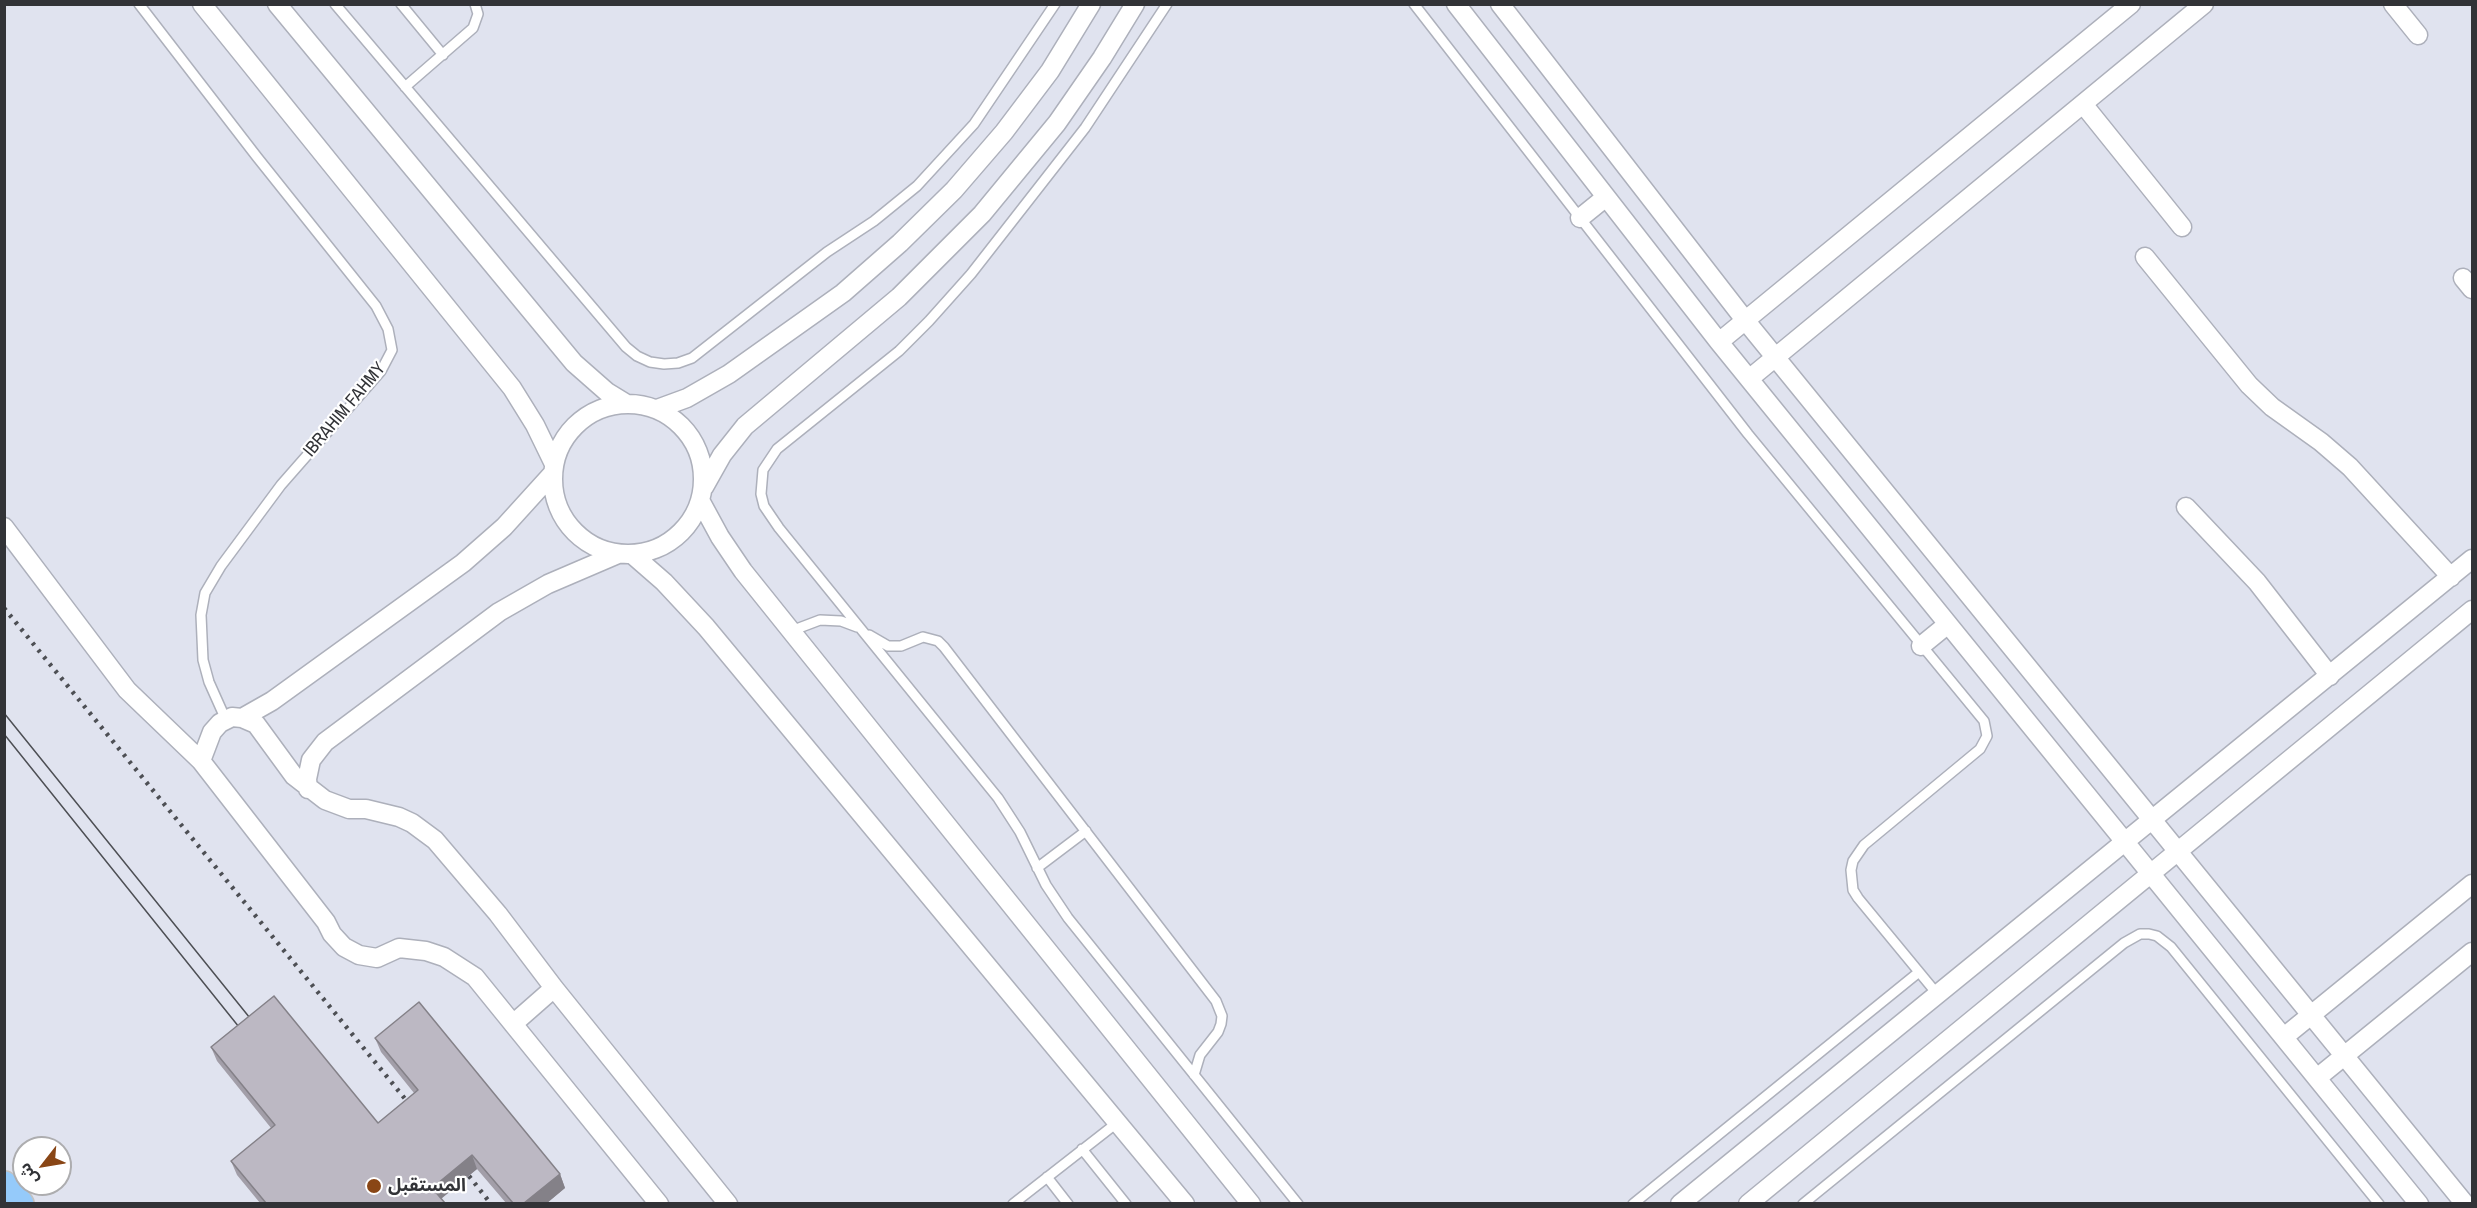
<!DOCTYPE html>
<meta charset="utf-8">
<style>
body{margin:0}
#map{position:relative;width:2477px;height:1208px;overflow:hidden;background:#e0e3ef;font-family:"Archivo Narrow","Noto Sans Arabic",sans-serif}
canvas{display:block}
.frame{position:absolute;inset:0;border:6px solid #323337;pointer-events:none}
.north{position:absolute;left:12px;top:1136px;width:60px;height:60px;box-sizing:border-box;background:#fff;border:2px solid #adadaf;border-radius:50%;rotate:239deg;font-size:16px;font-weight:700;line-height:24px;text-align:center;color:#323337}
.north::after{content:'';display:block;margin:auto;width:21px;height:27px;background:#894616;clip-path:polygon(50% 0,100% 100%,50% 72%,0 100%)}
</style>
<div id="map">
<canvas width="2477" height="1208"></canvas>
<div class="frame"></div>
<div class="north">ش</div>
</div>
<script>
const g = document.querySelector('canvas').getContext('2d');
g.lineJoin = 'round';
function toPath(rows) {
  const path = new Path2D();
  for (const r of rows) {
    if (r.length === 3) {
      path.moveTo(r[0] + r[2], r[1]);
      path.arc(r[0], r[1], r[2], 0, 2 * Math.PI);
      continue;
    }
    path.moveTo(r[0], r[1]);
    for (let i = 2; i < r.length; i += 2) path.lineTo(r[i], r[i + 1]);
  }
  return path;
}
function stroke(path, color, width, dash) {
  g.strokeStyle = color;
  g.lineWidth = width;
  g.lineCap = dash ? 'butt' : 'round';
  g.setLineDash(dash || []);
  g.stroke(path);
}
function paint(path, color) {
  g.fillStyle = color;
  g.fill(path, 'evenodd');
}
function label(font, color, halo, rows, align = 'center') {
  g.font = font + ' "Archivo Narrow","Noto Sans Arabic",sans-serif';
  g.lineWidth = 4.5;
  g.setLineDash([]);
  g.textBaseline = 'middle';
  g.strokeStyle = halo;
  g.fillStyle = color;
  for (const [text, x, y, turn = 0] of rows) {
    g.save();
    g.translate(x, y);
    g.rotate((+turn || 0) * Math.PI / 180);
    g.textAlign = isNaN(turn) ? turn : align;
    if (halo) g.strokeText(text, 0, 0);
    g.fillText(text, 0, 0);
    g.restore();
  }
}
const lane = toPath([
 [139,4,257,157,376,306,388,329,392,350,381,371,281,485,221,566,205,593,201,615,203,660,209,682,226,720],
 [335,4,626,347,637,356,650,362,664,364,678,363,692,358,827,252,874,221,917,186,974,124,1055,4],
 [401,4,443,55],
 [1167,4,1085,128,971,274,929,321,899,351,777,449,763,470,761,494,764,506,779,528,998,798,1020,832,1046,885,1068,918,1298,1204],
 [1414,4,1748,434,1984,721,1987,736,1980,749,1864,845,1853,861,1851,870,1853,890,1858,898,1938,995],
 [405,87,473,28,478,14,475,4],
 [791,631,820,620,841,621,857,627],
 [869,635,888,646,901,646,923,637,938,641,944,647,1216,1001,1222,1016,1221,1024,1218,1032,1200,1055,1194,1075],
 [1037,868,1086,831],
 [1082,1149,1126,1204],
 [1047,1177,1068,1204],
 [1013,1204,1118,1122],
 [1633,1204,1919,972],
 [1803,1204,2124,943,2140,934,2149,934,2157,936,2171,947,2379,1204]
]);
const street = toPath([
 [202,4,512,388,535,425,554,464],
 [277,4,574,363,607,392,625,403],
 [1456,4,1719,342,2419,1204],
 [1500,4,1745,320,2465,1204],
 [2393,4,2418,35],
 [2083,104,2182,227],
 [1580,218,1606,197],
 [2145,257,2249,385,2272,407,2321,442,2350,467,2451,577],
 [2463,278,2472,289],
 [1719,342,2131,4],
 [1749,379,2204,4],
 [628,479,75],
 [657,409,687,398,729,374,843,293,900,243,954,190,1004,132,1050,71,1091,4],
 [704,487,722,455,745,426,899,297,982,214,1057,123,1102,58,1135,4],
 [701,502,720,537,743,571,1251,1204],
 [2186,507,2257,582,2330,676],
 [4,527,127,690,201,761],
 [633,555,664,582,706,627,1185,1204],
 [1921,646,1948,624],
 [242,718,272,701,463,563,504,527,553,473],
 [308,789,307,779,311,760,325,742,499,612,548,584,618,554],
 [513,1024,554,988],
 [2284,1037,2472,884],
 [2317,1078,2472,952],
 [659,1204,475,977,444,957,426,951,399,948,377,958,359,955,344,947,332,934,326,922,201,761,212,732,220,723,232,717,242,718,256,724,294,776,325,800,349,809,366,809,399,817,412,823,435,840,498,914,554,988,728,1204],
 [1680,1204,2472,559],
 [1748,1204,2472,610]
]);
const primary = toPath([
 [4,1185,20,1204]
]);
stroke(lane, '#adb0bb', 12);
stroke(street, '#adb0bb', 21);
stroke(primary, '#c2c2c3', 30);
stroke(lane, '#fff', 9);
stroke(street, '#fff', 18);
stroke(primary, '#95cafa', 27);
stroke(toPath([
 [4,713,258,1028],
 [4,734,247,1037]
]), '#4d4f54', 1.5);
stroke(toPath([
 [4,608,415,1111],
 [469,1176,491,1204]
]), '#4d4f54', 4.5, [3, 6]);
paint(toPath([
 [375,1038,560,1174,565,1188,547,1203,506,1203,477,1169,441,1199,445,1203,260,1203,237,1175,231,1161,271,1128,217,1061,211,1047,378,1123,414,1093,381,1052]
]), '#a29ea8');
paint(toPath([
 [472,1155,477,1169,437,1202,432,1188],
 [560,1174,565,1188,547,1203,524,1203]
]), '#848188');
const building = toPath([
 [274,996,378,1123,418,1090,375,1038,419,1002,560,1174,524,1203,513,1203,472,1155,432,1188,445,1203,266,1203,231,1161,275,1125,211,1047,274,996]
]);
paint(building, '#bcb8c3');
stroke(building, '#848188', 1.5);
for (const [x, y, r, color] of [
 [374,1186,8,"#894616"]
]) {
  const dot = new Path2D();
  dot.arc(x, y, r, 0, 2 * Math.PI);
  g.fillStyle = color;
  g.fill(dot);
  stroke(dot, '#fff', 2);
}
label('18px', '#323337', '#fff', [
 ["IBRAHIM FAHMY",345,410,-50]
]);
label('bold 18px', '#323337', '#fff', [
 ["المستقبل",388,1186]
], 'left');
</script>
